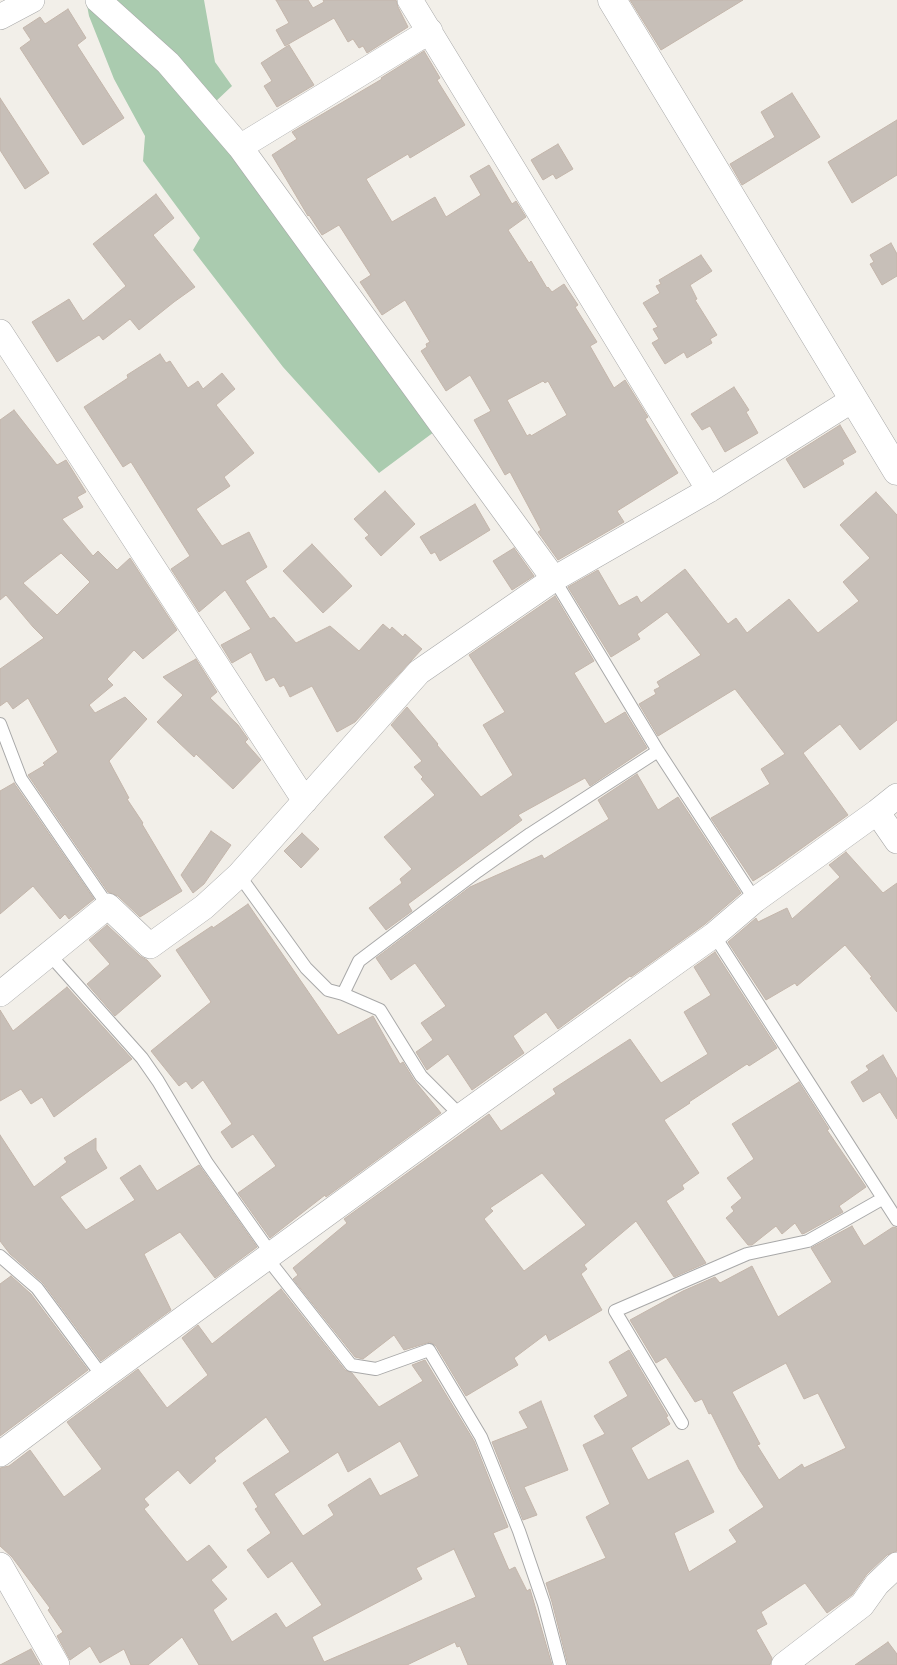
<!DOCTYPE html>
<style>
body{margin:0}
canvas{display:block;background:#f2efe9}
</style>
<canvas width="897" height="1665"></canvas>
<script>
const g = document.querySelector('canvas').getContext('2d');
g.lineJoin = 'round';
function paint(path, color) {
  g.fillStyle = color;
  g.fill(path, 'evenodd');
}
function toPath(rows) {
  const path = new Path2D();
  for (const r of rows) {
    path.moveTo(r[0], r[1]);
    for (let i = 2; i < r.length; i += 2) path.lineTo(r[i], r[i + 1]);
  }
  return path;
}
function stroke(path, color, width, dash) {
  g.strokeStyle = color;
  g.lineWidth = width;
  g.lineCap = dash ? 'butt' : 'round';
  g.setLineDash(dash || []);
  g.stroke(path);
}
paint(toPath([
 [86,0,164,68,235,154,434,432,379,473,283,367,193,250,200,238,143,161,145,136,114,79,89,16],
 [113,0,204,0,215,62,232,86,214,103]
]), '#aacbaf');
const building = toPath([
 [276,0,308,0,313,8,324,2,323,0,396,0,398,7,408,27,367,53,363,46,359,48,353,39,348,42,334,18,285,46,276,30,289,23,276,0],
 [630,0,743,0,661,50,630,0],
 [68,9,86,38,77,45,124,118,83,145,20,48,31,40,23,28,40,17,45,24,68,9],
 [289,45,314,85,277,107,264,86,272,81,261,63,289,45],
 [424,51,440,78,437,80,465,125,410,158,408,154,366,179,392,222,435,197,446,217,481,195,470,176,489,165,512,204,516,201,526,217,508,230,529,263,531,261,547,288,548,287,552,292,564,284,578,305,575,307,597,342,590,346,614,388,625,380,648,417,645,419,678,473,617,511,624,522,558,560,538,532,541,530,510,472,505,475,474,420,491,411,470,375,446,391,421,351,427,347,426,344,430,342,405,300,382,315,360,282,371,275,339,225,322,235,309,215,308,216,272,155,297,139,292,132,382,79,381,78,424,51],
 [543,381,545,383,548,381,567,415,531,436,530,434,527,436,507,400,543,381],
 [792,93,820,137,742,185,730,164,775,137,761,112,792,93],
 [0,98,49,173,25,189,0,150,0,98],
 [897,120,897,175,852,203,828,162,897,120],
 [558,144,573,169,556,179,553,174,543,180,531,160,558,144],
 [156,194,174,218,153,235,195,287,174,302,139,330,130,319,103,340,99,335,57,362,32,322,69,299,83,321,126,286,93,244,156,194],
 [891,243,897,254,897,276,882,285,870,264,874,262,870,255,891,243],
 [701,255,712,271,690,285,697,299,695,300,717,335,710,339,712,343,687,358,684,352,665,364,652,343,659,339,653,329,658,327,643,303,660,293,656,286,661,284,659,280,701,255],
 [160,354,166,363,170,361,188,388,198,381,203,389,222,373,235,389,216,405,254,453,224,477,230,486,196,509,222,546,249,532,267,567,245,581,270,619,274,617,296,643,330,626,359,651,383,624,390,630,392,627,403,637,405,634,422,649,355,722,337,732,312,686,290,697,284,685,280,687,274,677,266,681,251,652,232,663,221,645,251,629,225,590,199,612,171,569,190,556,131,462,123,467,84,407,128,378,127,375,160,354],
 [734,387,749,410,746,412,758,433,725,452,710,426,702,430,691,414,734,387],
 [14,410,57,465,66,460,86,492,77,497,83,507,62,519,93,556,98,551,117,570,130,558,177,630,143,659,134,650,107,679,113,685,89,705,95,713,125,697,147,719,109,761,129,798,127,799,143,823,142,824,182,891,140,917,118,896,108,892,28,775,45,765,43,763,58,752,28,698,13,709,7,701,0,706,0,669,44,638,33,627,6,595,0,600,0,420,14,410],
 [61,553,90,582,57,615,23,583,61,553],
 [840,425,856,452,842,460,844,464,804,488,786,459,840,425],
 [385,491,415,524,381,556,365,538,369,535,354,519,385,491],
 [876,492,897,515,897,720,860,750,840,724,803,753,848,815,774,868,753,881,711,818,770,784,761,769,785,754,735,689,658,736,639,704,656,694,654,690,660,687,657,682,701,655,667,612,637,634,640,639,611,657,568,587,598,570,619,606,637,596,641,603,685,569,728,624,736,618,747,633,789,599,818,633,859,601,843,582,870,558,840,525,876,492],
 [475,504,490,530,440,561,435,552,431,554,420,537,475,504],
 [312,544,352,586,323,613,283,571,312,544],
 [514,548,534,576,512,590,493,561,514,548],
 [555,596,594,661,574,673,605,724,625,712,647,748,590,786,585,778,518,815,522,820,408,904,412,911,386,930,369,908,402,883,400,879,412,869,384,837,435,795,421,779,423,777,414,767,422,761,391,725,407,707,438,744,437,745,481,797,513,775,483,725,505,712,469,655,555,596],
 [196,659,217,692,210,698,238,725,248,739,245,742,261,760,233,789,196,754,194,757,157,722,183,695,163,677,196,659],
 [637,774,658,810,678,797,741,893,705,924,631,977,630,976,558,1029,546,1012,513,1036,524,1053,472,1090,448,1054,427,1070,416,1052,433,1040,421,1023,446,1006,415,963,391,980,376,958,470,887,542,855,544,859,609,819,598,800,637,774],
 [14,783,94,899,69,919,65,914,60,919,33,886,0,914,0,791,14,783],
 [211,831,231,845,204,884,193,893,181,875,211,831],
 [302,833,319,849,301,868,284,851,302,833],
 [846,852,883,893,897,883,897,1012,870,978,872,977,845,945,797,986,795,983,766,1000,728,942,756,918,758,922,787,908,792,919,840,877,829,865,846,852],
 [248,904,338,1035,373,1016,400,1064,403,1062,414,1080,441,1113,326,1197,325,1195,270,1238,238,1193,276,1166,253,1134,232,1148,221,1132,232,1124,203,1080,192,1089,186,1081,179,1086,151,1051,211,1002,176,950,212,926,213,928,248,904],
 [107,925,140,956,147,960,161,976,115,1016,87,984,110,964,89,940,107,925],
 [715,952,777,1048,749,1066,747,1064,689,1102,690,1103,664,1120,699,1173,682,1185,684,1189,666,1201,706,1263,674,1277,636,1221,584,1265,587,1269,581,1274,602,1310,549,1341,546,1334,514,1358,518,1365,466,1396,436,1346,430,1342,404,1350,394,1335,363,1359,355,1357,293,1279,298,1275,293,1268,347,1223,344,1219,489,1114,501,1131,556,1094,553,1089,630,1039,661,1083,708,1054,684,1012,711,995,694,967,715,952],
 [542,1173,586,1225,524,1271,484,1219,493,1211,490,1208,542,1173],
 [67,987,132,1059,54,1117,42,1097,31,1104,21,1089,0,1101,0,1010,13,1031,67,987],
 [883,1055,897,1079,897,1119,880,1092,863,1102,851,1082,869,1070,866,1066,883,1055],
 [799,1082,829,1129,827,1130,866,1187,839,1206,843,1212,805,1233,802,1234,795,1223,782,1234,776,1226,752,1245,748,1245,726,1218,734,1211,731,1207,742,1198,727,1178,754,1159,732,1124,799,1082],
 [0,1135,34,1187,67,1162,64,1158,96,1138,96,1150,107,1168,60,1197,86,1230,135,1200,120,1178,140,1165,157,1191,199,1165,257,1247,215,1278,180,1232,144,1254,171,1310,101,1361,43,1283,10,1254,0,1241,0,1135],
 [852,1226,864,1246,893,1227,897,1228,897,1551,887,1555,867,1574,852,1595,827,1613,805,1583,761,1612,767,1624,756,1630,772,1658,770,1665,568,1665,552,1602,546,1583,606,1558,586,1517,610,1504,583,1445,605,1434,594,1416,628,1396,609,1362,629,1350,668,1416,666,1417,670,1424,631,1448,648,1480,688,1460,714,1512,674,1533,689,1572,737,1542,729,1530,764,1507,739,1469,711,1413,709,1414,702,1399,695,1402,666,1357,656,1363,630,1320,683,1291,715,1277,720,1283,752,1266,778,1317,832,1282,811,1248,852,1226],
 [786,1363,804,1399,818,1393,846,1448,804,1468,802,1464,779,1480,757,1445,760,1444,732,1392,786,1363],
 [11,1276,31,1294,88,1370,0,1436,0,1284,11,1276],
 [281,1289,345,1370,352,1373,379,1407,423,1381,412,1365,425,1360,474,1441,508,1527,493,1533,509,1570,515,1567,527,1591,530,1589,552,1665,468,1665,460,1646,457,1647,455,1642,407,1665,199,1665,182,1637,148,1665,131,1665,124,1649,100,1663,90,1646,70,1660,57,1636,63,1632,48,1610,50,1608,12,1557,0,1546,0,1468,9,1466,30,1450,64,1497,102,1469,67,1422,138,1369,167,1408,208,1375,182,1338,198,1325,212,1344,281,1289],
 [266,1417,290,1452,243,1483,258,1507,255,1509,271,1533,247,1550,268,1578,292,1561,322,1605,286,1628,276,1613,232,1642,213,1610,227,1599,211,1580,227,1567,209,1545,187,1562,144,1509,149,1505,144,1499,178,1470,190,1484,216,1461,214,1458,266,1417],
 [400,1441,419,1476,380,1496,370,1478,328,1505,334,1515,303,1536,274,1494,338,1452,348,1472,400,1441],
 [454,1549,476,1597,324,1662,312,1637,422,1579,416,1568,454,1549],
 [541,1401,568,1470,524,1487,537,1515,523,1520,492,1442,528,1428,519,1412,541,1401],
 [888,1642,897,1654,897,1665,855,1665,888,1642],
 [31,1649,40,1665,0,1665,31,1649]
]);
paint(building, '#c7bfb8');
stroke(building, '#c4b6ab', 1);
const service = toPath([
 [554,579,658,751,755,900],
 [0,724,21,779,108,906],
 [239,875,306,968,328,990,343,994,380,1010,421,1076,461,1116],
 [714,935,897,1220],
 [49,954,142,1058,158,1081,207,1163,272,1255],
 [343,994,359,961,478,871,530,834,658,751],
 [0,1256,37,1288,103,1377],
 [267,1258,351,1365,376,1369,429,1350,481,1437,519,1531,544,1604,560,1665],
 [682,1423,615,1311,747,1254,808,1241,882,1199]
]);
const minor = toPath([
 [98,0,168,63,240,147,554,579],
 [410,0,709,490],
 [0,17,32,0],
 [240,147,430,31],
 [0,332,305,801],
 [877,812,897,841],
 [0,994,108,906,150,946,204,907,239,875,419,672,554,579,709,490,854,399],
 [0,1454,103,1377,461,1116,714,935,755,900,877,812,897,796],
 [0,1565,57,1665],
 [784,1665,862,1605,877,1584,897,1565]
]);
const tertiary = toPath([
 [612,0,897,471]
]);
stroke(service, '#a9a9a9', 14);
stroke(minor, '#a9a9a9', 26);
stroke(tertiary, '#a9a9a9', 29);
stroke(service, '#fff', 12);
stroke(minor, '#fff', 25);
stroke(tertiary, '#fff', 28);
</script>
